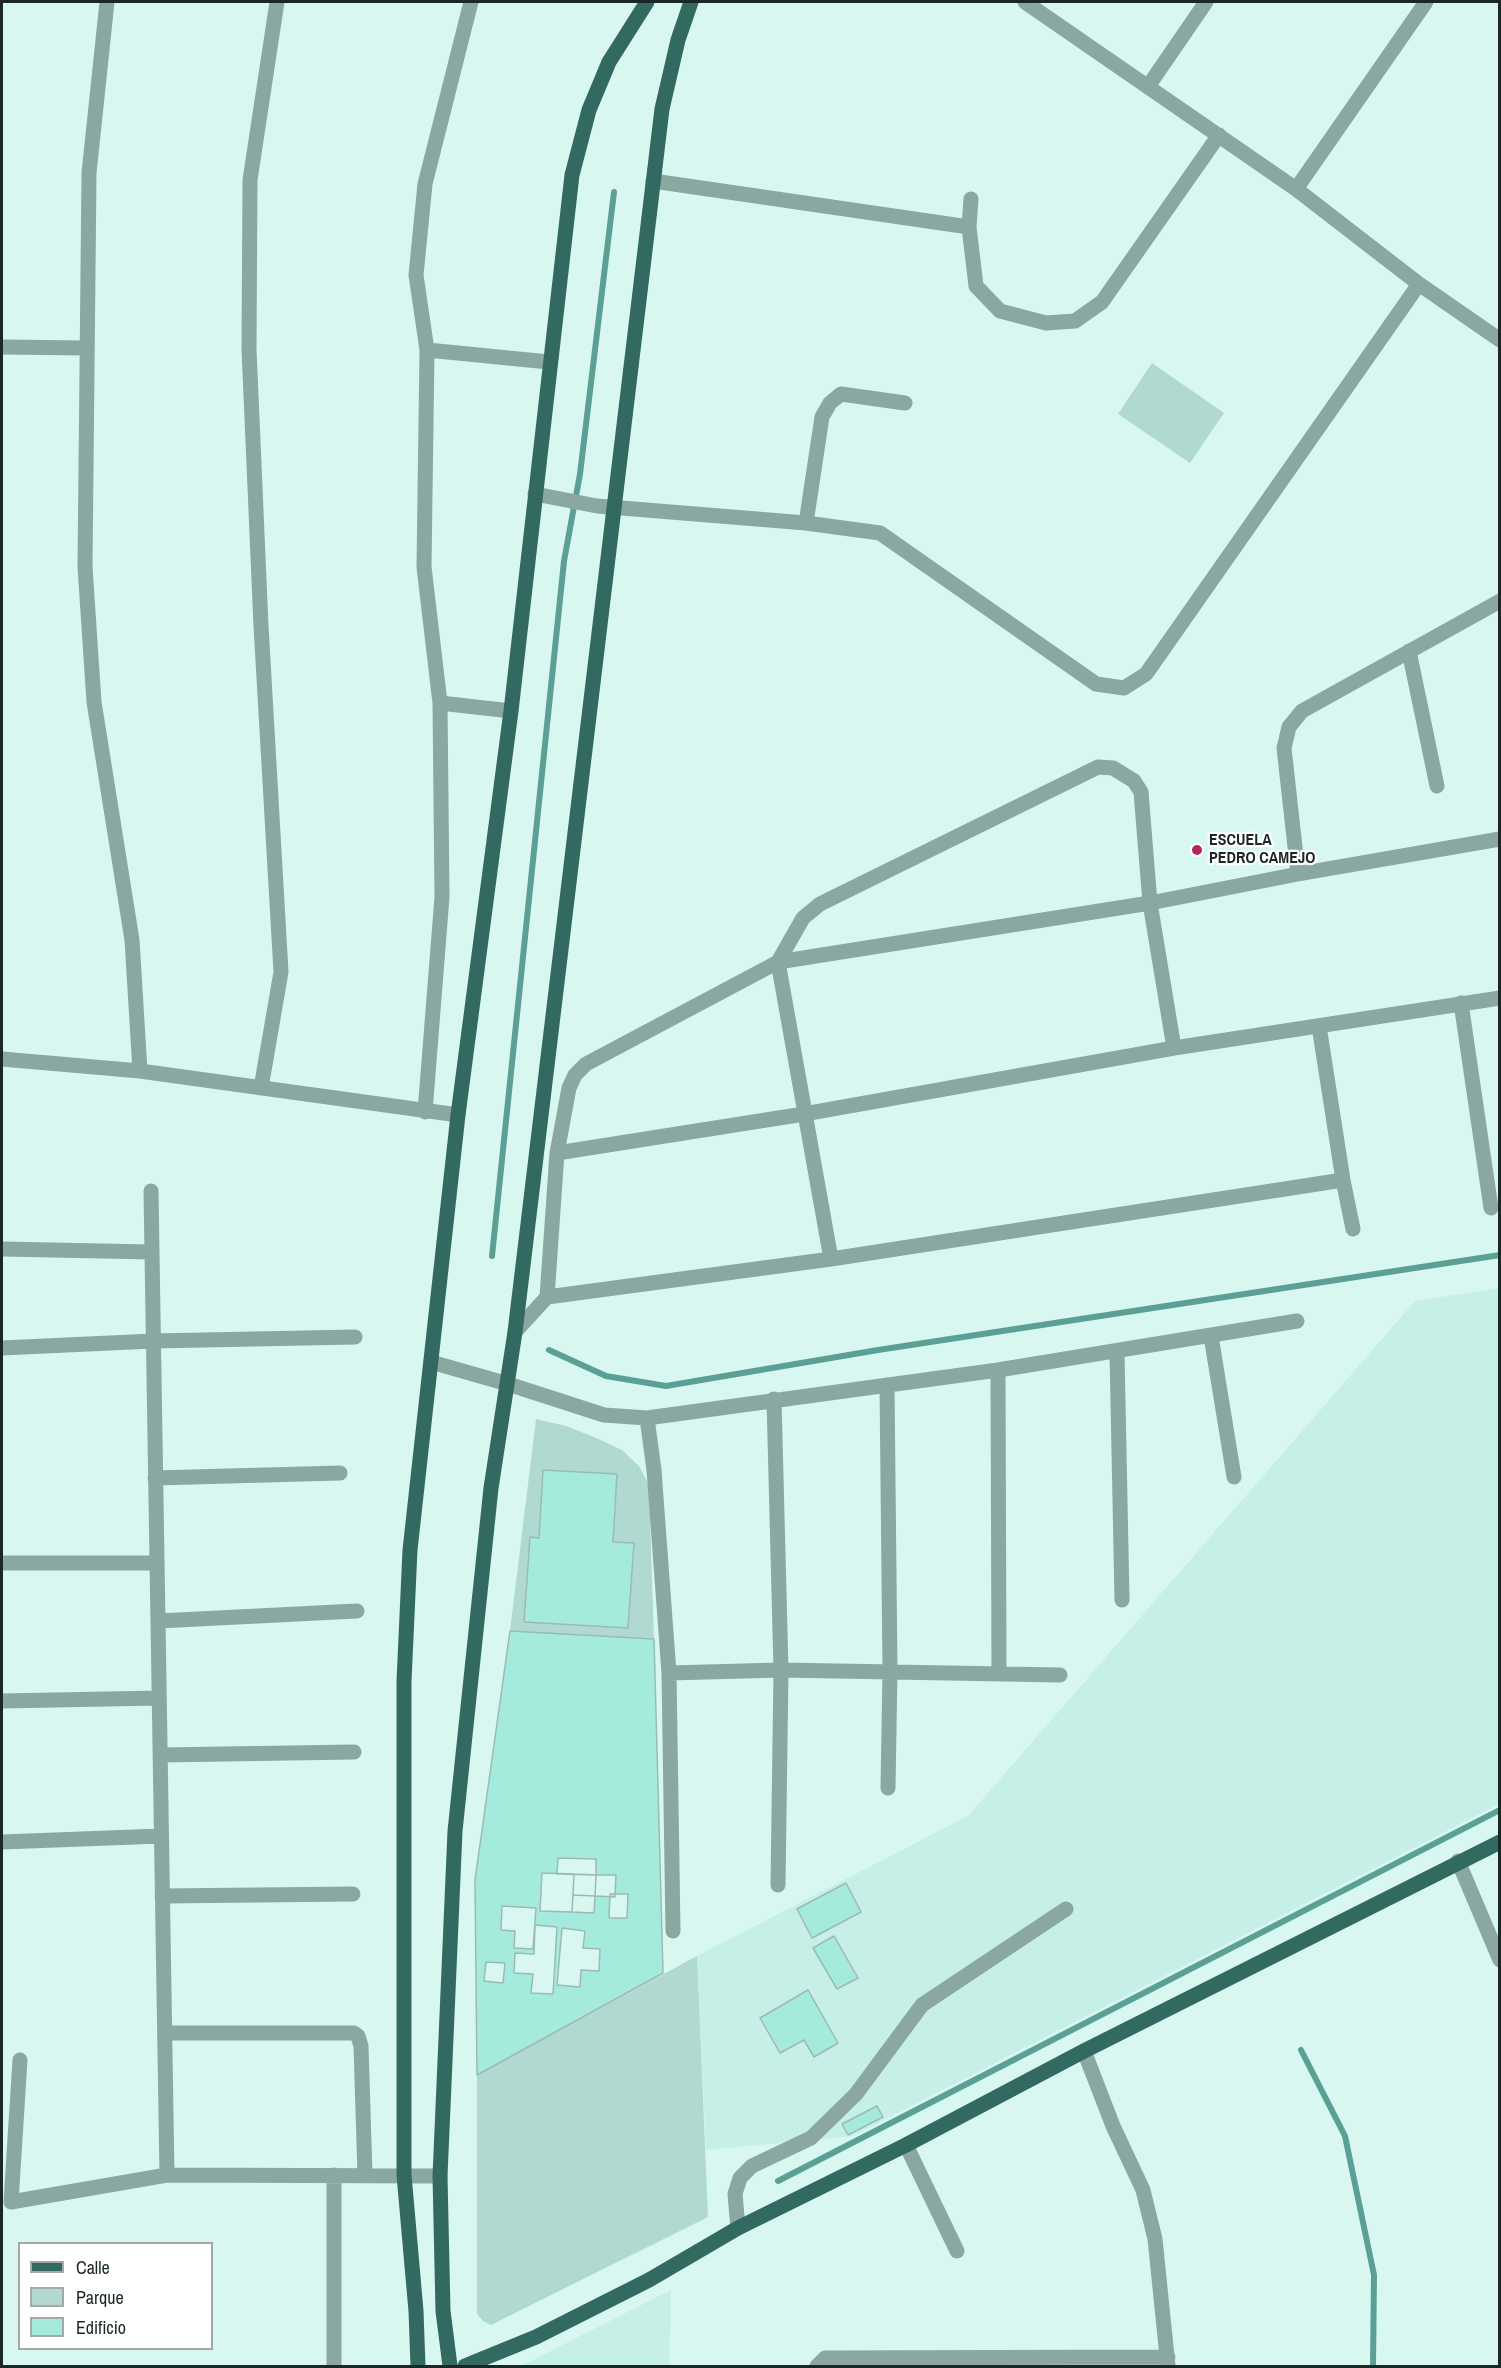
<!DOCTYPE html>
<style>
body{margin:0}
#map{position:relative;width:1501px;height:2368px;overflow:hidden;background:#d8f7f1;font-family:"Archivo Narrow",sans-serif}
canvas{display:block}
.frame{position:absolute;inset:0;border:3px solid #1b2724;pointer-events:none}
.legend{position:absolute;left:18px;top:2242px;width:195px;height:108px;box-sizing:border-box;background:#fff;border:2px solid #a4a9a7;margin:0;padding:8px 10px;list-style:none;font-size:18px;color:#1b2724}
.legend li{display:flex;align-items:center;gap:12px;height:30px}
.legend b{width:30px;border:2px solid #a4a9a7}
</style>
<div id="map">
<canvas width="1501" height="2368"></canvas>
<div class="frame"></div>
<ul class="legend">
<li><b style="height:8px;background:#326a61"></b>Calle</li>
<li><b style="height:16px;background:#b0dad1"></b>Parque</li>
<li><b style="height:16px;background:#a5ebdd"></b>Edificio</li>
</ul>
</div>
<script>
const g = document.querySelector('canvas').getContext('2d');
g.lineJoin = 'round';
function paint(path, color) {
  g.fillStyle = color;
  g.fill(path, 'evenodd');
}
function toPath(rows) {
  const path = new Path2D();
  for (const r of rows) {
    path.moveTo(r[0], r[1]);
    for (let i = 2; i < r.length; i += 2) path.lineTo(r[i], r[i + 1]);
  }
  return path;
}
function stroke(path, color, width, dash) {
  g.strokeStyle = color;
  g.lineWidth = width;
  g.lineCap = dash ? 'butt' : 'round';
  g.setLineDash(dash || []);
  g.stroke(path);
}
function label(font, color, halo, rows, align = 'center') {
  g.font = font + ' "Archivo Narrow",sans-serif';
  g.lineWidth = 4.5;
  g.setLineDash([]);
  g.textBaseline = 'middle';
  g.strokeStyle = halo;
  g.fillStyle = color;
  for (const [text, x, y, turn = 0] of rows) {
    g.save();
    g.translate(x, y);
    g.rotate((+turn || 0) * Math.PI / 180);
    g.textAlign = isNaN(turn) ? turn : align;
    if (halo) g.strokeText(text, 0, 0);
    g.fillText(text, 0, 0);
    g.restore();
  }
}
paint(toPath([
 [1499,1288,1499,1804,853,2136,706,2150,697,1956,968,1816,1415,1301],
 [671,2290,669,2366,521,2366]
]), '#c6efe7');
paint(toPath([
 [1152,363,1224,413,1190,463,1118,414],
 [536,1419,566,1426,594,1437,622,1450,639,1466,649,1485,654,1639,510,1631],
 [697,1956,708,2217,491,2325,483,2321,477,2314,477,2075]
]), '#b0dad1');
stroke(toPath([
 [492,1256,564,561,580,474,614,192],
 [549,1350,606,1376,666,1386,878,1350,1500,1255],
 [1301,2050,1345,2136,1374,2275,1373,2366],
 [778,2181,1500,1810]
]), '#5ba094', 6);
const building = toPath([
 [543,1470,617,1474,613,1542,634,1543,628,1628,524,1622,530,1537,539,1538,543,1470],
 [510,1631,654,1639,663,1973,477,2075,475,1880,510,1631],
 [558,1858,596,1859,596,1875,557,1874,558,1858],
 [542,1873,574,1874,572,1912,540,1911,542,1873],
 [574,1874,596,1875,595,1896,573,1895,574,1874],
 [596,1875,616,1875,615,1897,595,1896,596,1875],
 [846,1883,861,1912,812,1938,797,1909,846,1883],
 [610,1894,628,1894,627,1918,609,1918,610,1894],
 [573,1895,595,1896,594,1913,572,1912,573,1895],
 [502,1906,536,1908,533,1949,514,1948,515,1931,501,1930,502,1906],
 [535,1925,557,1927,553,1994,531,1993,533,1974,514,1973,515,1953,534,1954,535,1925],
 [562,1928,585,1931,583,1948,600,1949,599,1971,581,1970,580,1987,557,1985,562,1928],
 [834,1936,858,1978,837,1989,813,1948,834,1936],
 [486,1962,505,1963,503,1983,484,1981,486,1962],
 [808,1990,838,2043,814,2057,804,2040,780,2053,760,2018,808,1990],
 [877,2106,883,2117,848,2135,842,2124,877,2106]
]);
paint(building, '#a5ebdd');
stroke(building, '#9cbab4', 1.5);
stroke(toPath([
 [107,2,89,173,85,567,94,702,132,940,140,1071],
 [1025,2,1296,189,1419,284,1500,340],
 [1149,85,1206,2],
 [653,181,969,227],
 [1296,189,1426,2],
 [971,199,969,227,976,286,1000,311,1046,323,1075,321,1102,302,1219,135],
 [2,347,87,348],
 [427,350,549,362],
 [535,494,597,506,806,523,880,533,1096,684,1124,688,1146,674,1419,284],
 [806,523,822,417,830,403,841,394,905,403],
 [1409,651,1437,786],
 [440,703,511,711],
 [1298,874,1284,748,1289,727,1302,711,1500,601],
 [1461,1003,1491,1208],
 [1319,1026,1343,1180,1353,1229],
 [2,1059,140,1071,458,1115],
 [261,1088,281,972,261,626,249,349,250,180,277,2],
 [425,1112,442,897,440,703,424,567,427,350,416,275,425,184,471,2],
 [557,1153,804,1114,1174,1048,1500,998],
 [151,1191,167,2175],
 [2,1249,152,1252],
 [831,1259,778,962,803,918,820,904,1098,767,1113,768,1134,781,1141,792,1150,903,1174,1048],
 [547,1297,831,1259,1343,1180],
 [515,1332,547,1297,557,1153,569,1088,575,1075,586,1064,778,962,1150,903,1298,874,1500,839],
 [1211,1336,1234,1477],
 [2,1348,153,1341,355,1337],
 [1117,1352,1122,1600],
 [431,1362,508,1384,604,1415,647,1418,998,1370,1297,1321],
 [998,1370,999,1674],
 [887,1385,890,1671,888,1788],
 [774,1399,781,1670,778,1885],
 [647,1418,654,1470,669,1673,673,1931],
 [155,1478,340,1473],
 [2,1563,157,1563],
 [158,1621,357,1611],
 [669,1673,781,1670,1060,1675],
 [2,1701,159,1698],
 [160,1755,354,1752],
 [2,1842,161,1836],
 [1458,1861,1500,1960],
 [162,1896,353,1894],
 [165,2033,354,2033,358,2036,361,2046,365,2175],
 [1084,2051,1113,2126,1143,2190,1155,2239,1168,2366],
 [20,2060,11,2202,167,2175,440,2176],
 [906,2145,957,2251],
 [738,2228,735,2194,740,2178,752,2166,811,2138,856,2094,922,2005,1066,1909],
 [334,2366,334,2175],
 [817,2366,825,2358,1168,2357]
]), '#8aa7a1', 15);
stroke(toPath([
 [418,2366,416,2311,404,2175,404,1681,410,1550,458,1115,511,711,572,175,589,110,609,62,647,2],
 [450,2366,443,2311,440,2176,455,1831,491,1488,515,1332,662,109,678,40,691,2],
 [465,2366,536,2337,649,2280,738,2228,906,2145,1084,2051,1500,1842]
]), '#326a61', 15);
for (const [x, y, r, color] of [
 [1197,850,6,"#b2255f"]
]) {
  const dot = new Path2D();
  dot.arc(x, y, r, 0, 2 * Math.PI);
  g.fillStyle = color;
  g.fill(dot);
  stroke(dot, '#fff', 2);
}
label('bold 16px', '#1b2724', '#fff', [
 ["ESCUELA",1209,841],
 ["PEDRO CAMEJO",1209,859]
], 'left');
</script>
